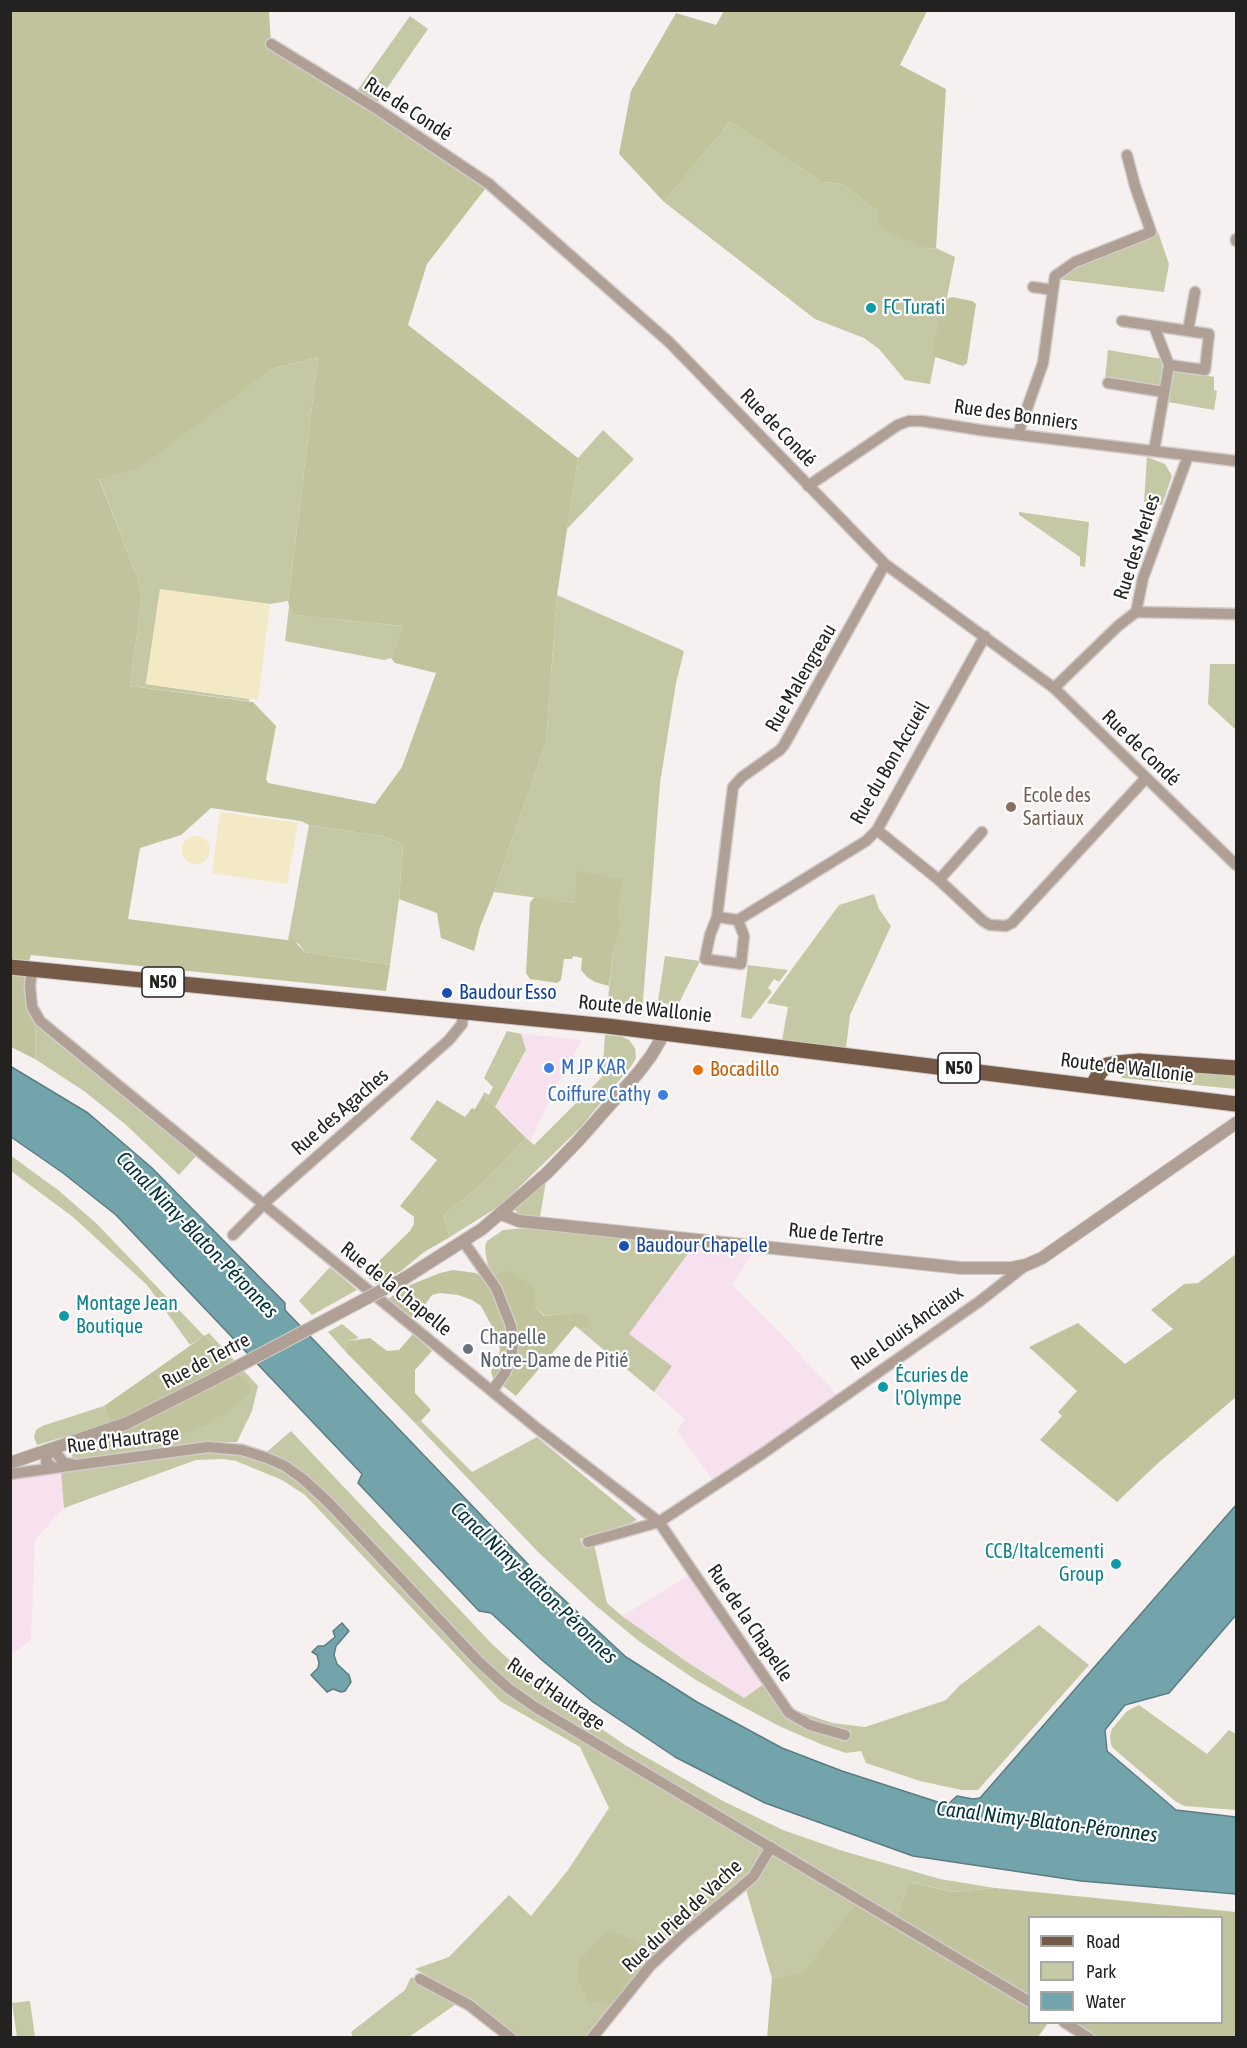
<!DOCTYPE html>
<meta charset="utf-8">
<style>
body{margin:0}
#map{position:relative;width:1247px;height:2048px;overflow:hidden;background:#f6f1f0;font-family:"Asap Condensed",sans-serif}
canvas{display:block}
.frame{position:absolute;inset:0;border:12px solid #232221;pointer-events:none}
.legend{position:absolute;left:1028px;top:1916px;width:195px;height:108px;box-sizing:border-box;background:#fff;border:2px solid #a7a7a6;margin:0;padding:8px 10px;list-style:none;font-size:18px;color:#232221}
.legend li{display:flex;align-items:center;gap:12px;height:30px}
.legend b{width:30px;border:2px solid #a7a7a6}
</style>
<div id="map">
<canvas width="1247" height="2048"></canvas>
<div class="frame"></div>
<ul class="legend">
<li><b style="height:8px;background:#755a48"></b>Road</li>
<li><b style="height:16px;background:#c5c8a4"></b>Park</li>
<li><b style="height:16px;background:#73a4ab"></b>Water</li>
</ul>
</div>
<script>
const g = document.querySelector('canvas').getContext('2d');
g.lineJoin = 'round';
function paint(path, color) {
  g.fillStyle = color;
  g.fill(path, 'evenodd');
}
function toPath(rows) {
  const path = new Path2D();
  for (const r of rows) {
    if (r.length === 3) {
      path.moveTo(r[0] + r[2], r[1]);
      path.arc(r[0], r[1], r[2], 0, 2 * Math.PI);
      continue;
    }
    path.moveTo(r[0], r[1]);
    for (let i = 2; i < r.length; i += 2) path.lineTo(r[i], r[i + 1]);
  }
  return path;
}
function stroke(path, color, width, dash) {
  g.strokeStyle = color;
  g.lineWidth = width;
  g.lineCap = dash ? 'butt' : 'round';
  g.setLineDash(dash || []);
  g.stroke(path);
}
function label(font, color, halo, rows, align = 'center') {
  g.font = font + ' "Asap Condensed",sans-serif';
  g.lineWidth = 4.5;
  g.setLineDash([]);
  g.textBaseline = 'middle';
  g.strokeStyle = halo;
  g.fillStyle = color;
  for (const [text, x, y, turn = 0] of rows) {
    g.save();
    g.translate(x, y);
    g.rotate((+turn || 0) * Math.PI / 180);
    g.textAlign = isNaN(turn) ? turn : align;
    if (halo) g.strokeText(text, 0, 0);
    g.fillText(text, 0, 0);
    g.restore();
  }
}
paint(toPath([
 [517,1033,582,1040,556,1087,530,1142,495,1107,526,1053,522,1038],
 [695,1244,755,1250,732,1285,785,1338,838,1396,714,1482,677,1431,685,1419,654,1392,672,1366,628,1334],
 [61,1471,64,1508,35,1540,31,1640,11,1655,10,1477],
 [690,1575,765,1683,744,1698,690,1664,622,1616]
]), '#f7e1ef');
paint(toPath([
 [410,16,428,29,374,107,354,95],
 [730,122,822,182,842,184,878,212,878,223,927,249,936,248,955,257,930,384,905,380,879,349,864,338,815,319,664,202],
 [1158,232,1169,264,1164,292,1057,279,1076,265],
 [1108,350,1162,359,1164,364,1161,385,1159,386,1105,379],
 [318,357,288,601,270,604,160,590,146,684,249,699,249,701,130,686,142,597,137,577,99,478,138,468,272,369],
 [1176,370,1214,377,1214,390,1217,391,1214,410,1168,402,1173,373],
 [603,430,634,459,567,529,578,458],
 [1147,457,1165,464,1172,476,1162,505,1144,502],
 [1019,512,1089,522,1085,567,1080,566,1080,557,1019,515],
 [557,595,684,651,676,683,660,783,642,1013,607,1009,613,950,622,927,575,903,494,892,546,742],
 [289,607,296,615,403,626,391,658,384,660,285,641],
 [1210,664,1236,664,1236,730,1208,704],
 [309,825,382,836,403,844,399,899,390,965,305,952,299,944,288,940],
 [874,894,879,909,891,926,850,1015,846,1048,782,1040,788,1007,767,1003,839,905],
 [665,956,700,961,677,1007,658,1001],
 [748,965,788,970,779,982,774,979,768,988,772,992,751,1019,741,1017],
 [36,1023,197,1155,179,1175,125,1124,84,1091,35,1059],
 [507,1031,521,1034,526,1050,495,1107,483,1095,484,1092,489,1095,493,1087,484,1078],
 [605,1035,621,1036,629,1040,635,1048,636,1058,632,1065,580,1128,501,1205,450,1237,443,1215,478,1188,526,1138,534,1145,602,1077],
 [1123,1067,1236,1072,1236,1089,1122,1078,1120,1072],
 [10,1155,58,1190,96,1223,204,1336,209,1333,258,1386,252,1411,237,1442,207,1442,79,1459,73,1458,64,1437,37,1445,34,1437,36,1430,42,1426,104,1406,109,1420,204,1336,190,1345,147,1285,73,1217,11,1171],
 [546,1181,540,1217,519,1215,515,1210,516,1206],
 [526,1228,695,1244,629,1334,672,1366,654,1392,579,1329,586,1328,573,1313,545,1316,535,1306,494,1278,489,1268,486,1257,485,1246,487,1241,503,1230],
 [330,1267,357,1290,312,1315,299,1301],
 [342,1324,359,1338,348,1341,345,1351,328,1332],
 [421,1421,472,1472,537,1437,637,1520,629,1524,580,1539,583,1547,594,1544,607,1603,622,1616,690,1664,744,1698,765,1683,788,1714,794,1710,832,1723,865,1727,946,1700,959,1686,1039,1625,1089,1665,978,1790,962,1790,920,1781,866,1763,861,1751,846,1753,823,1745,779,1726,738,1704,696,1680,640,1642,595,1605,539,1553,415,1423],
 [291,1431,493,1645,535,1683,625,1745,723,1801,783,1830,843,1851,940,1879,995,1888,954,1892,909,1882,894,1924,856,1902,803,1974,772,1978,746,1890,753,1885,745,1876,667,1943,644,1966,587,2037,517,2037,473,2002,415,1969,449,1957,509,1895,531,1916,568,1870,609,1808,580,1747,500,1701,305,1495,282,1480,236,1461,224,1459,196,1460,64,1508,61,1471,214,1451,262,1456],
 [1139,1705,1207,1754,1229,1730,1236,1734,1236,1810,1184,1806,1175,1801,1114,1749,1111,1745,1110,1736,1112,1729,1127,1711],
 [411,1977,459,2002,409,2037,353,2037,351,2032,405,1990],
 [30,2001,35,2037,17,2037,12,2003]
]), '#c5c8a4');
paint(toPath([
 [10,11,269,11,271,44,489,184,427,264,408,325,578,458,557,595,546,742,494,892,480,927,474,951,441,938,437,913,399,899,403,844,382,836,309,825,301,821,211,808,181,835,140,848,128,919,294,941,305,952,390,965,386,991,31,955,25,974,26,1007,36,1023,35,1059,11,1047],
 [318,357,288,601,289,607,295,615,403,626,391,658,395,663,436,673,402,767,375,804,268,783,266,779,276,726,253,702,130,686,142,597,137,577,99,479,138,469,272,369],
 [724,11,927,11,900,65,946,89,936,248,927,249,881,228,878,223,878,212,842,184,822,182,730,122,664,202,619,154,631,91,676,13,716,25],
 [952,297,972,301,976,304,967,363,963,366,935,357,932,354,943,304,947,299],
 [577,871,622,879,617,918,622,927,613,950,609,986,595,982,587,977,581,970,582,958,573,956,572,959,564,959,561,980,557,983,530,979,526,973,530,902,535,897,575,903],
 [483,1095,526,1138,478,1188,443,1215,450,1237,424,1252,401,1271,376,1284,369,1278,379,1261,410,1231,414,1224,414,1217,400,1206,437,1160,410,1139,437,1100,465,1117,472,1108,475,1109],
 [1236,1254,1236,1397,1157,1464,1117,1502,1040,1440,1062,1416,1058,1412,1077,1391,1029,1347,1078,1323,1125,1364,1173,1329,1151,1310,1184,1284,1198,1283],
 [453,1270,476,1273,484,1278,494,1278,500,1272,510,1271,535,1288,535,1306,544,1316,573,1313,584,1315,590,1322,589,1325,586,1328,579,1329,575,1326,516,1396,493,1378,491,1371,498,1360,500,1350,497,1336,481,1306,472,1300,458,1295,440,1293,432,1295,411,1324,383,1302,410,1285,440,1273],
 [413,1334,432,1351,415,1370,415,1393,431,1410,421,1421,415,1423,345,1351,348,1341,370,1338,387,1351,399,1350],
 [204,1336,251,1389,244,1400,208,1424,159,1443,130,1445,109,1420,104,1406],
 [909,1882,953,1892,995,1888,1236,1912,1236,2037,1089,2037,1064,2023,1222,2022,1222,1918,1030,1918,1030,2022,1048,2023,1038,2037,767,2038,772,1978,803,1973,856,1902,894,1924],
 [609,1930,640,1943,644,1966,614,2004,589,2002,577,1977,580,1960]
]), '#c0c39c');
paint(toPath([
 [160,589,270,604,258,700,146,684],
 [220,812,298,823,287,884,212,873],
 [196,850,14]
]), '#f3e9c4');
const water = toPath([
 [10,1066,88,1113,152,1168,285,1303,285,1310,546,1583,626,1657,697,1702,782,1748,842,1771,947,1805,957,1796,973,1799,980,1798,1236,1505,1236,1615,1169,1693,1125,1705,1105,1730,1107,1751,1176,1810,1236,1817,1236,1894,1081,1881,913,1856,765,1803,675,1757,593,1702,543,1661,491,1613,479,1611,358,1483,362,1474,116,1215,63,1173,11,1137,10,1066],
 [342,1623,349,1631,336,1646,334,1655,337,1664,349,1675,351,1682,345,1691,341,1692,333,1689,327,1692,311,1675,318,1668,319,1663,317,1655,312,1652,318,1646,324,1646,335,1637,333,1631,342,1623]
]);
paint(water, '#73a4ab');
stroke(water, '#5b7d82', 1.5);
const minor = toPath([
 [271,44,374,107,489,184,669,342,885,564,1054,688,1236,865],
 [1236,239,1236,241],
 [1053,290,1055,276,1075,262,1151,232,1135,186,1127,155],
 [1122,321,1209,334,1205,370,1169,365,1154,451],
 [1154,326,1169,365],
 [1188,331,1195,292],
 [1108,383,1164,392],
 [1018,434,1043,363,1053,290,1033,287],
 [808,486,898,425,909,421,922,421,987,431,1236,461],
 [1136,612,1236,614],
 [1054,688,1118,626,1136,612,1143,578,1188,456],
 [877,830,939,880,983,921,990,925,1006,926,1012,923,1146,778],
 [939,880,982,832],
 [717,917,710,935,705,959,741,964,744,936,738,920],
 [738,920,717,917,733,787,742,777,780,750,784,745,885,564],
 [738,920,866,841,877,830,985,636],
 [32,969,30,986,32,1007,40,1021,538,1429,659,1522,789,1713,810,1725,845,1735],
 [233,1235,269,1199,449,1040,462,1024,463,1012],
 [463,1241,496,1288,511,1326,513,1344,511,1358,505,1373,492,1391],
 [54,1468,46,1462,47,1457,53,1449,64,1463,72,1464],
 [10,1474,208,1447,242,1450,267,1458,285,1466,303,1479,329,1503,478,1661,508,1688,535,1707,1030,2002],
 [588,1542,659,1522,762,1454,980,1301,1026,1265],
 [420,1979,469,2005,511,2038],
 [1064,2022,1089,2038],
 [592,2038,650,1966,683,1935,753,1877,771,1847]
]);
const tertiary = toPath([
 [501,1214,519,1221,961,1268,1011,1268,1026,1265,1042,1258,1236,1123],
 [405,1278,482,1229,547,1173,578,1141,638,1073,651,1056,665,1032],
 [10,1463,127,1423,216,1378]
]);
const primary = toPath([
 [10,967,607,1026,1236,1104],
 [1093,1085,1100,1072,1107,1065,1117,1063,1139,1061,1236,1068]
]);
stroke(minor, '#d0cccb', 13);
stroke(tertiary, '#d0cccb', 14);
stroke(primary, '#d0cccb', 17);
stroke(minor, '#af9f94', 10);
stroke(tertiary, '#af9f94', 12);
stroke(primary, '#755a48', 15);
const tertiaryBridge = toPath([
 [216,1378,405,1278]
]);
stroke(tertiaryBridge, '#d0cccb', 14, []);
stroke(tertiaryBridge, '#af9f94', 12);
for (const [x, y, r, color] of [
 [871,308,6,"#0f9aa8"],
 [1011,807,6,"#8d6e63"],
 [447,993,6,"#1a4fb4"],
 [549,1068,6,"#3f7fe0"],
 [698,1070,6,"#e8710a"],
 [663,1095,6,"#3f7fe0"],
 [624,1246,6,"#1a4fb4"],
 [64,1316,6,"#0f9aa8"],
 [468,1349,6,"#6b7280"],
 [883,1387,6,"#0f9aa8"],
 [1116,1564,6,"#0f9aa8"]
]) {
  const dot = new Path2D();
  dot.arc(x, y, r, 0, 2 * Math.PI);
  g.fillStyle = color;
  g.fill(dot);
  stroke(dot, '#fff', 2);
}
for (const [x, y, w] of [
 [163,982,42],
 [959,1068,42]
]) {
  const box = new Path2D();
  box.roundRect(x - w / 2, y - 15, w, 30, 4.5);
  g.fillStyle = '#fff';
  g.fill(box);
  stroke(box, '#232221', 1.5);
}
label('bold 18px', '#232221', null, [
 ["N50",163,982],
 ["N50",959,1068]
]);
label('20px', '#232221', '#fff', [
 ["Rue de Condé",408,109,33],
 ["Rue des Bonniers",1016,415,8],
 ["Rue de Condé",778,428,46],
 ["Rue des Merles",1137,547,-72],
 ["Rue Malengreau",801,678,-60],
 ["Rue de Condé",1141,748,44],
 ["Rue du Bon Accueil",890,763,-60],
 ["Route de Wallonie",645,1009,6],
 ["Route de Wallonie",1127,1068,7],
 ["Rue des Agaches",340,1112,-41],
 ["Rue de Tertre",836,1235,6],
 ["Rue de la Chapelle",396,1289,39],
 ["Rue Louis Anciaux",907,1328,-35],
 ["Rue de Tertre",206,1361,-28],
 ["Rue d'Hautrage",123,1440,-7],
 ["Rue de la Chapelle",750,1623,56],
 ["Rue d'Hautrage",556,1694,34],
 ["Rue du Pied de Vache",682,1916,-43]
]);
label('20px', '#0d838f', '#fff', [
 ["FC Turati",883,308],
 ["Montage Jean",76,1304],
 ["Boutique",76,1327],
 ["Écuries de",895,1376],
 ["l'Olympe",895,1399],
 ["CCB/Italcementi",1104,1552,"right"],
 ["Group",1104,1575,"right"]
], 'left');
label('20px', '#785e54', '#fff', [
 ["Ecole des",1023,796],
 ["Sartiaux",1023,819]
], 'left');
label('20px', '#164399', '#fff', [
 ["Baudour Esso",459,993],
 ["Baudour Chapelle",636,1246]
], 'left');
label('20px', '#366cbe', '#fff', [
 ["M JP KAR",561,1068],
 ["Coiffure Cathy",651,1095,"right"]
], 'left');
label('20px', '#c56008', '#fff', [
 ["Bocadillo",710,1070]
], 'left');
label('20px', '#5b616d', '#fff', [
 ["Chapelle",480,1338],
 ["Notre-Dame de Pitié",480,1361]
], 'left');
label('italic 21px', '#003238', '#fff', [
 ["Canal Nimy-Blaton-Péronnes",197,1235,46],
 ["Canal Nimy-Blaton-Péronnes",534,1583,44],
 ["Canal Nimy-Blaton-Péronnes",1047,1822,7]
]);
</script>
